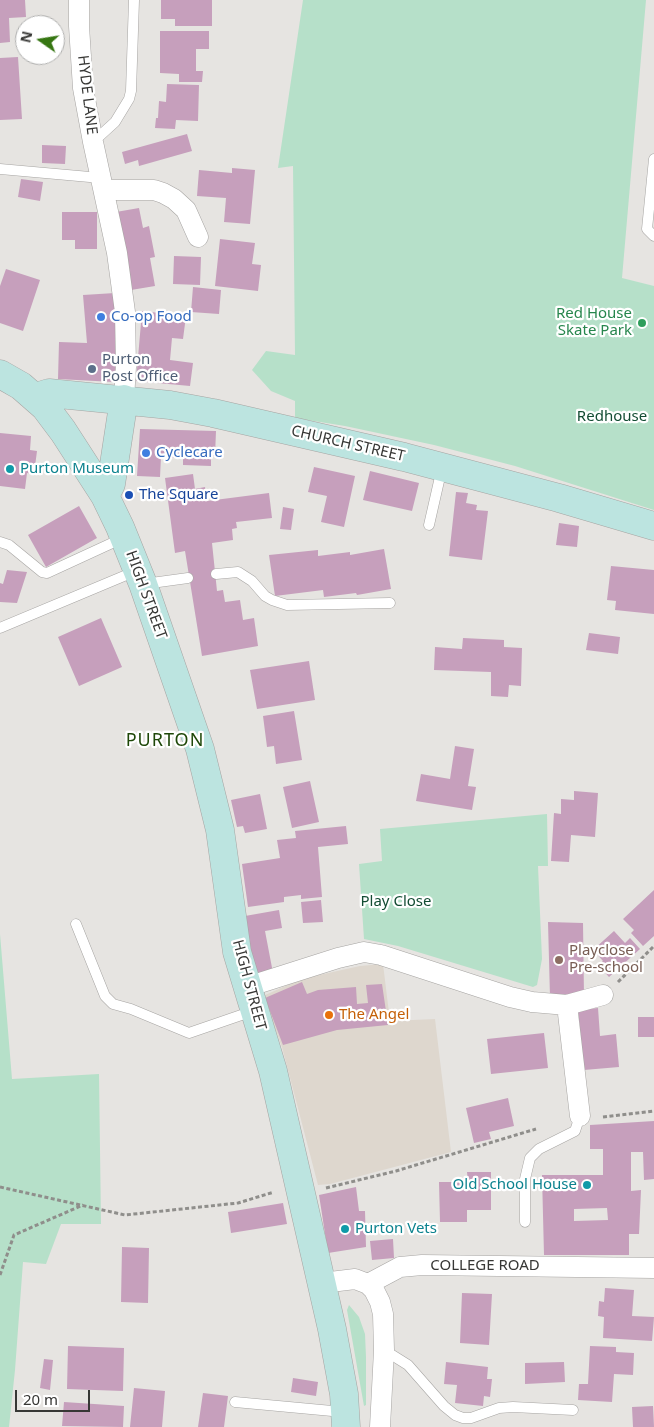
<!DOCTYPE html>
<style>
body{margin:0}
#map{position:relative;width:654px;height:1427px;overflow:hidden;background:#e6e4e1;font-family:"Noto Sans",sans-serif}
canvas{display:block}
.north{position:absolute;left:15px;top:15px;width:50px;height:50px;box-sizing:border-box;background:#fff;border:1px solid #afafae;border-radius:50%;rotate:283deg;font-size:14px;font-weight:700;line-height:20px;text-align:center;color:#373735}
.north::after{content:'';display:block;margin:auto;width:18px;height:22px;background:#367612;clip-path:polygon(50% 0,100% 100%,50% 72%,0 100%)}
.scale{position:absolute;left:15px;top:1390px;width:75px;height:22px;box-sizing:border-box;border:2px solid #373735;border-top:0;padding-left:6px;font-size:15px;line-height:18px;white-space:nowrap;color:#373735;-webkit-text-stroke:4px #fff;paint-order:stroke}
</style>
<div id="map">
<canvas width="654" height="1427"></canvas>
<div class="north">N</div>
<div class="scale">20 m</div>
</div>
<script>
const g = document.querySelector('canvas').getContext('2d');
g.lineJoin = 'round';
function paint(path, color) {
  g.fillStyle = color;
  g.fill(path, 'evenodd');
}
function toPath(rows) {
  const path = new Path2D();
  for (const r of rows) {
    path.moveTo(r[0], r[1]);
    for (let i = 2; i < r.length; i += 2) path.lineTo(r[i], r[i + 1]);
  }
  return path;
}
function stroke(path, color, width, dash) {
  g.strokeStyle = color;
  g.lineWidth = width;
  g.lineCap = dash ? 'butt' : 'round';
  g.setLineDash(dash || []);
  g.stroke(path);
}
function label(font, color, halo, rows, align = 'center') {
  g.font = font + ' "Noto Sans",sans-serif';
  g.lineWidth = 4.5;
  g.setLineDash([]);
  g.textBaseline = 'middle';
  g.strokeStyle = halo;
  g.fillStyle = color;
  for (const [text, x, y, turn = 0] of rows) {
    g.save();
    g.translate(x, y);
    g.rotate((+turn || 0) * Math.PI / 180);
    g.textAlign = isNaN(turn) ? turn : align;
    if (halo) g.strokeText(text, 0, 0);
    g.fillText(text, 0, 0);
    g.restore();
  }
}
paint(toPath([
 [383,964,390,1021,435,1019,451,1152,330,1184,318,1185,282,1047,263,996,301,979,360,966]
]), '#ded7ce');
paint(toPath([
 [303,0,646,0,622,278,654,286,654,510,515,466,434,445,345,426,295,418,295,401,271,391,252,370,266,351,295,355,293,166,278,168],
 [547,814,548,866,538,866,542,959,537,985,533,987,398,946,364,939,359,864,382,861,380,829],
 [0,934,12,1079,99,1074,101,1224,61,1224,46,1264,23,1262,15,1370,9,1427,0,1427],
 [349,1305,359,1317,365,1334,366,1357,366,1405,364,1406,347,1310]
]), '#b6e0c9');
paint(toPath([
 [0,0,25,0,26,17,9,18,10,42,0,43],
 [161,0,212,0,212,26,175,26,175,19,161,19],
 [160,31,209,31,209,49,196,49,196,71,203,71,202,82,179,82,179,74,160,73],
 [18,57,22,119,0,120,0,58],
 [167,84,199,85,198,121,176,120,175,129,155,128,156,118,158,118,159,101,166,102],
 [187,134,192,151,139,166,138,160,125,164,122,152],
 [42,145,66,146,65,164,42,163],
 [232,168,255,170,250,224,224,222,226,198,197,196,199,170,232,173],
 [21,179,43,182,40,201,18,197],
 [139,208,143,228,149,226,155,257,150,258,155,286,131,290,116,212],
 [62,212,97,212,97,249,75,249,75,240,62,240],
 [220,239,255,243,252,264,261,265,258,291,215,286],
 [174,256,201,257,200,285,173,284],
 [6,269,40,280,23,331,0,323,0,286],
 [193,287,221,290,219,314,191,312],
 [115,293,118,338,114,382,58,379,59,342,87,343,83,295],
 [142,311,186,316,183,339,172,338,170,360,193,363,190,386,136,381],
 [140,429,216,431,215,456,211,456,211,466,183,465,183,458,161,457,160,477,137,476],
 [0,433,31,436,30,450,37,451,34,474,27,473,25,489,0,486],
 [314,467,355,476,344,527,321,522,327,496,308,492],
 [370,471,419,483,412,511,363,500],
 [193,474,195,489,205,487,207,501,269,493,272,518,236,522,237,528,232,529,233,540,212,543,217,591,223,590,225,602,240,600,243,620,254,618,258,646,202,656,185,551,175,553,165,478],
 [456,492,468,493,466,503,477,505,476,510,488,511,482,560,449,556],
 [79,506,97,538,46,567,28,535],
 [283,507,294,509,291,530,280,529],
 [559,523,579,526,577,547,556,545],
 [384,549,391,589,357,595,356,593,324,597,323,590,275,596,269,555,318,550,318,556,350,552,350,555],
 [611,566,654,570,654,614,615,610,616,601,607,600],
 [7,570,27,572,17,603,0,602,0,583,3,584],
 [101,618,122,667,79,686,58,637],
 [589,633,620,637,618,654,586,650],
 [463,638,504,640,504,647,522,648,521,686,509,685,508,697,491,696,491,672,434,670,435,647,462,649],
 [309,661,315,700,257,709,250,670],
 [294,711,302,760,276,764,274,746,267,747,263,716],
 [455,746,474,749,468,786,476,787,472,810,416,801,421,774,450,779],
 [310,781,319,822,292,828,283,787],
 [574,791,598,793,595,837,571,835,569,862,551,861,554,813,561,814,561,799,574,800],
 [260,794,267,829,245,833,243,826,237,827,231,800],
 [346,826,348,844,318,847,322,897,301,899,301,895,284,897,284,902,248,907,242,864,280,858,277,840,296,838,295,831],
 [654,890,654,936,643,946,631,933,634,930,623,919],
 [321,900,323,922,303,923,301,902],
 [279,910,282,928,265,931,273,973,255,976,245,916],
 [548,922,583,923,584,997,550,997],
 [614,931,625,943,630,938,640,949,609,977,598,965,603,961,593,950],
 [302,982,307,994,318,990,356,987,357,1004,368,1003,366,985,382,984,388,1025,337,1030,283,1045,265,998],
 [598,1008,600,1036,616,1034,619,1067,584,1070,578,1010],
 [638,1017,654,1017,654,1037,638,1037],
 [544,1033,548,1068,491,1074,487,1039],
 [508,1098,514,1126,489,1132,491,1139,474,1143,466,1108],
 [654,1121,654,1179,644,1180,643,1152,631,1152,631,1191,641,1190,639,1234,629,1234,629,1255,544,1255,542,1175,603,1175,603,1149,590,1149,590,1125],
 [607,1208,608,1220,574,1221,574,1209],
 [467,1172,491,1172,491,1210,467,1210,467,1222,440,1222,439,1182,468,1182],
 [356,1187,359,1211,365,1211,366,1247,328,1253,319,1195],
 [283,1203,287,1224,231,1233,228,1212],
 [393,1239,394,1258,372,1260,370,1241],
 [122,1247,149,1248,148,1303,121,1302],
 [605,1288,634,1290,632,1316,654,1317,652,1341,603,1338,604,1317,598,1316,599,1301,604,1302],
 [462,1293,492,1294,489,1345,460,1343],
 [68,1346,124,1348,123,1391,67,1389],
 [590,1346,616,1347,616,1352,634,1353,633,1375,614,1374,612,1402,578,1400,579,1384,588,1384],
 [44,1359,53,1360,50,1390,40,1388],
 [446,1362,488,1367,487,1379,492,1379,490,1397,484,1396,483,1406,455,1403,457,1385,444,1384],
 [564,1362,565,1382,525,1384,525,1363],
 [293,1378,318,1382,316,1396,291,1392],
 [134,1388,165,1391,162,1427,130,1427],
 [203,1393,228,1396,224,1427,198,1427],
 [64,1402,124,1406,123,1427,62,1426],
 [653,1406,654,1427,633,1427,632,1407]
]), '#c69fbc');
const lane = toPath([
 [93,142,115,122,129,99,131,91,134,0],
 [654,159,647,229,654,236],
 [0,169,101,178],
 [429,525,442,468],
 [0,542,9,545,42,572,47,573,123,538],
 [216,574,238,572,252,581,265,596,272,600,287,605,390,603],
 [144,584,188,578],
 [0,628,136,571],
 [76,924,105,996,113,1004,131,1009,189,1033,253,1011],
 [525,1222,525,1179,530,1158,539,1149,575,1131,580,1116],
 [384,1350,408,1365,444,1406,455,1415,463,1418,471,1418,499,1408,513,1407,573,1410],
 [235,1402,343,1412]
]);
const street = toPath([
 [79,0,79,26,83,88,93,142,117,253,125,312,126,367,124,399],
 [104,190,154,190,163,193,174,199,186,210,198,237],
 [247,987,338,958,364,952,381,955,510,997,532,1002,567,1005],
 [580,1116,567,1005,603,995],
 [322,1283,355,1279,368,1284,374,1290,380,1302,383,1314,384,1350,380,1427],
 [368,1284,400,1267,422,1265,654,1268]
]);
const secondary = toPath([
 [0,374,21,386,45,407,63,431,105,496,120,527,143,584,200,749,220,830,237,952,273,1071,332,1329,344,1394,346,1427],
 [36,397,49,393,170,405,213,413,404,457,559,498,654,526],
 [105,496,111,484,124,399]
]);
stroke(lane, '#a6a4a2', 11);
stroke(street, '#a6a4a2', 21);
stroke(secondary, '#a6a4a2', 29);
stroke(toPath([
 [618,982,654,946],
 [603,1117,654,1111],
 [0,1187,125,1215,238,1203,274,1192],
 [326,1188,396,1171,536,1129],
 [0,1275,14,1235,83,1205]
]), '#8f8e8b', 3, [4, 2.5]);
stroke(lane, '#fff', 10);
stroke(street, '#fff', 20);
stroke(secondary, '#bce4e0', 28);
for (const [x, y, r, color] of [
 [101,317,5,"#3f7fe0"],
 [642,323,5,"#2e9e5b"],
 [92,369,5,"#5c6f8a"],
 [146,453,5,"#3f7fe0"],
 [10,469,5,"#0f9aa8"],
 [129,495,5,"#1a4fb4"],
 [559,960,5,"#8d6e63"],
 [329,1015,5,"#e8710a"],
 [587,1185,5,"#0f9aa8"],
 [345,1229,5,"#0f9aa8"]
]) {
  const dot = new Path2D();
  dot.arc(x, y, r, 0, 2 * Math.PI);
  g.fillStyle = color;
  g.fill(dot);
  stroke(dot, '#fff', 2);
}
label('15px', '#373735', '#fff', [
 ["HYDE LANE",87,95,83],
 ["CHURCH STREET",348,444,13],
 ["HIGH STREET",146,595,70],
 ["HIGH STREET",249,985,75],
 ["COLLEGE ROAD",485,1266]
]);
label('15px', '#27864d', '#fff', [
 ["Red House",632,314],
 ["Skate Park",632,331]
], 'right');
label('15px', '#366cbe', '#fff', [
 ["Co-op Food",111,317],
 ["Cyclecare",156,453]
], 'left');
label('15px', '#4e5e75', '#fff', [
 ["Purton",102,360],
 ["Post Office",102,377]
], 'left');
label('15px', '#134c33', '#fff', [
 ["Redhouse",612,417],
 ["Play Close",396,902]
]);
label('15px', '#0d838f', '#fff', [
 ["Purton Museum",20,469],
 ["Old School House",577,1185,"right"],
 ["Purton Vets",355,1229]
], 'left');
label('15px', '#164399', '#fff', [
 ["The Square",139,495]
], 'left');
label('15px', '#785e54', '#fff', [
 ["Playclose",569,951],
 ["Pre-school",569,968]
], 'left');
label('15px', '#c56008', '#fff', [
 ["The Angel",339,1015]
], 'left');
g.letterSpacing = '1px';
label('18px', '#1e4708', '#fff', [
 ["PURTON",165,741]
]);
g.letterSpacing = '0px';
</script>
